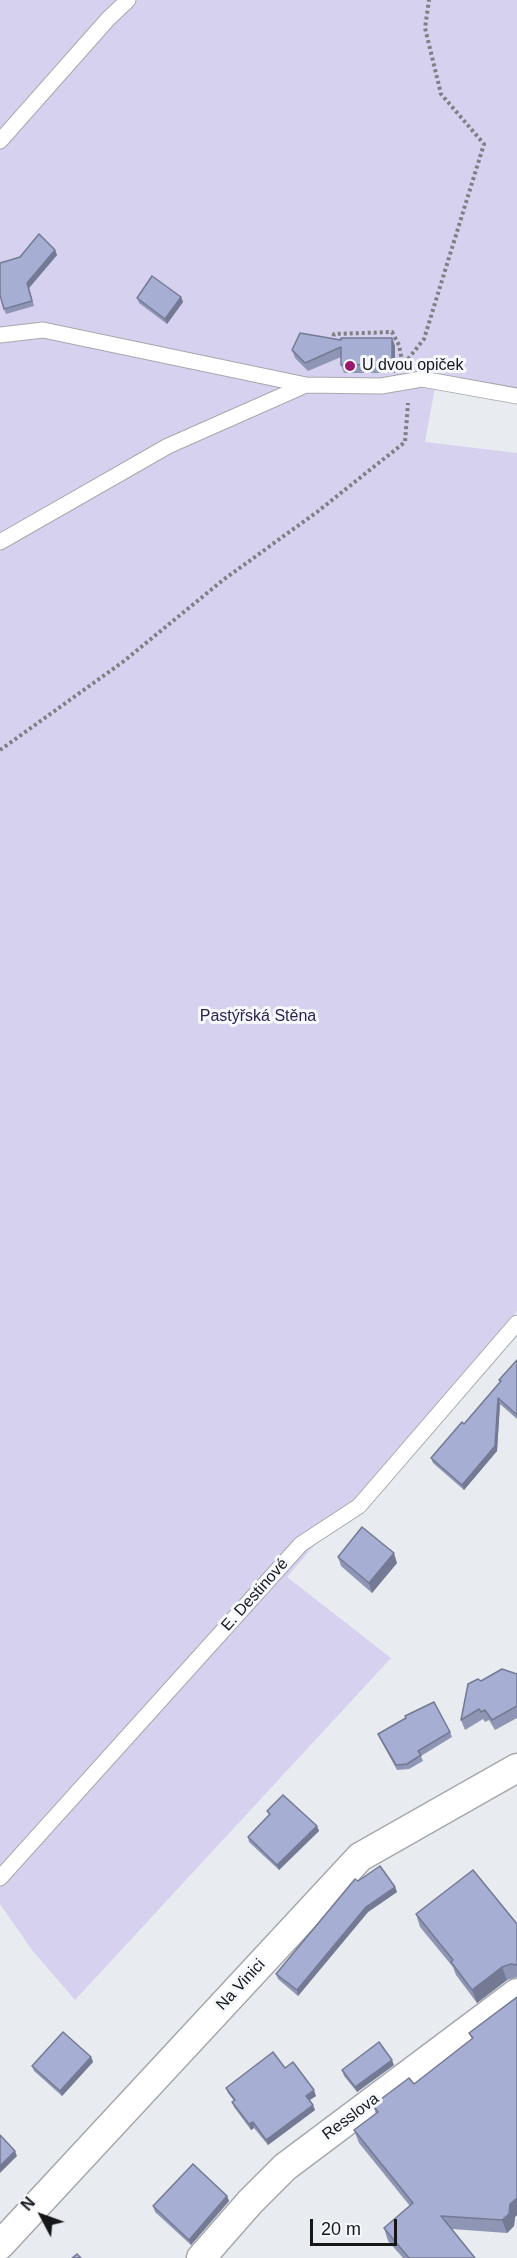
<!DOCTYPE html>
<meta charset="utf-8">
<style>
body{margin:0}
#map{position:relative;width:517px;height:2258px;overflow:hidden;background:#e8ebef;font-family:Helvetica,sans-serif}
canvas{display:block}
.north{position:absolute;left:12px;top:2186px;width:60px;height:60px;-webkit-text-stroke:4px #f5f8fc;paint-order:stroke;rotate:311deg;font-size:16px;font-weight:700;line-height:24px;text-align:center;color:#161719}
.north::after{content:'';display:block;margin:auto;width:21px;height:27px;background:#161719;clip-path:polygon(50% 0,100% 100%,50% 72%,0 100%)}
.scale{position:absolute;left:310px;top:2219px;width:87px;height:27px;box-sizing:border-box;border:3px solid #161719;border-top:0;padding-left:8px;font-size:18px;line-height:21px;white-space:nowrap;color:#161719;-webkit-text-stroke:4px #f5f8fc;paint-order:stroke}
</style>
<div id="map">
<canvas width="517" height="2258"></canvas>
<div class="north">N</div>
<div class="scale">20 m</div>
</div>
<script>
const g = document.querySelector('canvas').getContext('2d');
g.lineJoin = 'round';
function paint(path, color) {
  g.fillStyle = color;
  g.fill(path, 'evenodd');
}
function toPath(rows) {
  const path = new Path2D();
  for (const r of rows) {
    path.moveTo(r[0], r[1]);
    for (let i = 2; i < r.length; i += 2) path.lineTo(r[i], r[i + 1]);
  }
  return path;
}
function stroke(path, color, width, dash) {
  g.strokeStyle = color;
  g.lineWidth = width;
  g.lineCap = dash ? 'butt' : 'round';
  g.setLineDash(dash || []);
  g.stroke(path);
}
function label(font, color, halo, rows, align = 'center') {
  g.font = font + ' Helvetica,sans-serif';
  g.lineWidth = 6;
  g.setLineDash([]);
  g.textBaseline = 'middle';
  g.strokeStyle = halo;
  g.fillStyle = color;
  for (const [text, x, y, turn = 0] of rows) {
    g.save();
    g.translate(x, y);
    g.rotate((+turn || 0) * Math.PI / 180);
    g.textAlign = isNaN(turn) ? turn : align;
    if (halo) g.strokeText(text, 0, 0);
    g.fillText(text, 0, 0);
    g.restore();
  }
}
paint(toPath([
 [0,0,517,0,517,396,436,382,425,442,517,453,517,1311,287,1577,391,1658,75,2000,32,1950,0,1904]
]), '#d7d1f0');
const lane = toPath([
 [0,141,108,19,128,0],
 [0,335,43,330,306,385],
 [0,542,168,446,306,385,381,386,422,379,517,396],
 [0,1878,301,1544,359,1506,517,1323]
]);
const street = toPath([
 [0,2245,360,1857,517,1768],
 [201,2258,250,2202,285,2167,517,1993]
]);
stroke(lane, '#a6a8ac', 17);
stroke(street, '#a6a8ac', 31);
stroke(toPath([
 [332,342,334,334,392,332,399,345,402,361],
 [408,359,424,339,484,144,441,94,425,28,429,0],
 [0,750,124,661,223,580,317,512,405,442,408,403]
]), '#7e8083', 4, [3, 3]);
stroke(lane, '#fff', 15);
stroke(street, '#fff', 28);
paint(toPath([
 [55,250,57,255,29,288,34,306,6,314,4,309],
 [181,297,183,302,167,324,139,303,137,298],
 [392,338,395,346,395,373,344,373,341,365,341,357,308,371,295,358,292,350,341,340],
 [517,1360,517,1419,500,1404,497,1451,464,1490,433,1463,431,1458,464,1424,500,1382,499,1380],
 [338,1557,397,1563,372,1593,341,1566],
 [517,1674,517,1718,495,1730,489,1720,485,1722,483,1719,465,1730,461,1720,481,1681],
 [450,1732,452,1737,421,1756,423,1761,409,1769,397,1770,380,1739,378,1734],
 [267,1811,317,1826,319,1831,279,1870,249,1842,248,1837,269,1815],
 [358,1881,395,1887,397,1892,368,1912,298,1996,278,1979,276,1974],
 [416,1914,517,1924,517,1977,507,1980,477,2003,456,1975,453,1967,420,1927],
 [517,1997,517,2215,515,2217,514,2226,507,2233,452,2229,475,2258,403,2258,388,2241,384,2228,410,2206,359,2143,354,2130,376,2114,373,2105,414,2084,472,2039,469,2033],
 [91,2057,93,2062,62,2096,34,2071,32,2066],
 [394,2065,357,2092,344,2076,342,2070],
 [285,2068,316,2096,310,2100,315,2110,268,2145,254,2128,251,2130,234,2107,232,2102,234,2101,228,2093,226,2088],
 [227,2196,229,2201,191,2245,155,2212,153,2206]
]), '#8f96b5');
paint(toPath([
 [55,250,57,255,29,288,34,306,27,283],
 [181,297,183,302,167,324,165,319],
 [392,338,395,346,395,373,392,364],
 [498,1398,500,1404,497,1451,464,1490,462,1485],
 [394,1553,397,1563,372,1593,369,1583],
 [317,1826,319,1831,279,1870,277,1865],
 [395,1887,397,1892,368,1912,298,1996,297,1990,366,1907],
 [502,1967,507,1980,477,2003,472,1990],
 [91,2057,93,2062,62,2096,60,2091],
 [392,2060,394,2065,357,2092,355,2087],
 [314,2090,316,2096,308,2101,306,2096],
 [313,2105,315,2110,268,2145,266,2140],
 [253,2122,254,2128,251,2130,249,2124],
 [15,2151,17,2156,0,2173,0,2166],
 [227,2196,229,2201,191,2245,189,2240],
 [517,2198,517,2215,515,2217,514,2226,507,2233,502,2220,510,2204]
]), '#747a94');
const building = toPath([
 [39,234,55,250,27,283,32,301,4,309,0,295,0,263,20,257,39,234],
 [152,276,181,297,165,319,137,298,152,276],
 [300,333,341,340,341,338,392,338,392,364,341,365,341,347,305,363,292,350,300,333],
 [517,1360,517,1415,498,1398,495,1446,462,1485,431,1458,462,1422,464,1424,501,1381,499,1380,517,1360],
 [362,1527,394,1553,369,1583,338,1557,362,1527],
 [502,1669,517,1674,517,1706,492,1720,485,1710,481,1712,479,1709,461,1720,468,1684,478,1679,481,1681,502,1669],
 [434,1702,450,1732,418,1751,421,1755,407,1764,396,1765,378,1734,406,1718,405,1716,434,1702],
 [283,1795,317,1826,277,1865,248,1837,270,1814,267,1811,283,1795],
 [380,1866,395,1887,366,1907,297,1990,276,1974,355,1879,358,1881,380,1866],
 [473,1870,517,1924,517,1965,511,1964,502,1967,472,1990,451,1962,453,1960,416,1914,473,1870],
 [517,1997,517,2198,510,2204,509,2214,502,2220,441,2216,475,2258,409,2258,384,2228,413,2203,354,2130,378,2112,373,2105,409,2078,414,2084,473,2038,469,2033,517,1997],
 [63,2032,91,2057,60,2091,32,2066,63,2032],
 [379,2042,392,2060,355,2087,342,2070,379,2042],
 [273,2052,285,2068,293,2062,314,2090,306,2096,313,2105,266,2140,253,2122,249,2124,232,2102,235,2100,226,2088,273,2052],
 [0,2135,15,2151,0,2166,0,2135],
 [193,2164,227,2196,189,2240,153,2206,193,2164],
 [77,2254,81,2258,72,2258,77,2254]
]);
paint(building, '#a6aed3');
stroke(building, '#747a94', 1.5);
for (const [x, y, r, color] of [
 [350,366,6,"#9b186c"]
]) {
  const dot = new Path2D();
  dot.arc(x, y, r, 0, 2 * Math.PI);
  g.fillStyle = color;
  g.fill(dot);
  stroke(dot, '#f5f8fc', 2);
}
label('16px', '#161719', '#f5f8fc', [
 ["U dvou opiček",362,366]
], 'left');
label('16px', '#2f2251', '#f5f8fc', [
 ["Pastýřská Stěna",258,1017]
]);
label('16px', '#161719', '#f5f8fc', [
 ["E. Destinové",255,1595,-48],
 ["Na Vinici",241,1985,-47],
 ["Resslova",351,2117,-37]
]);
</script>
